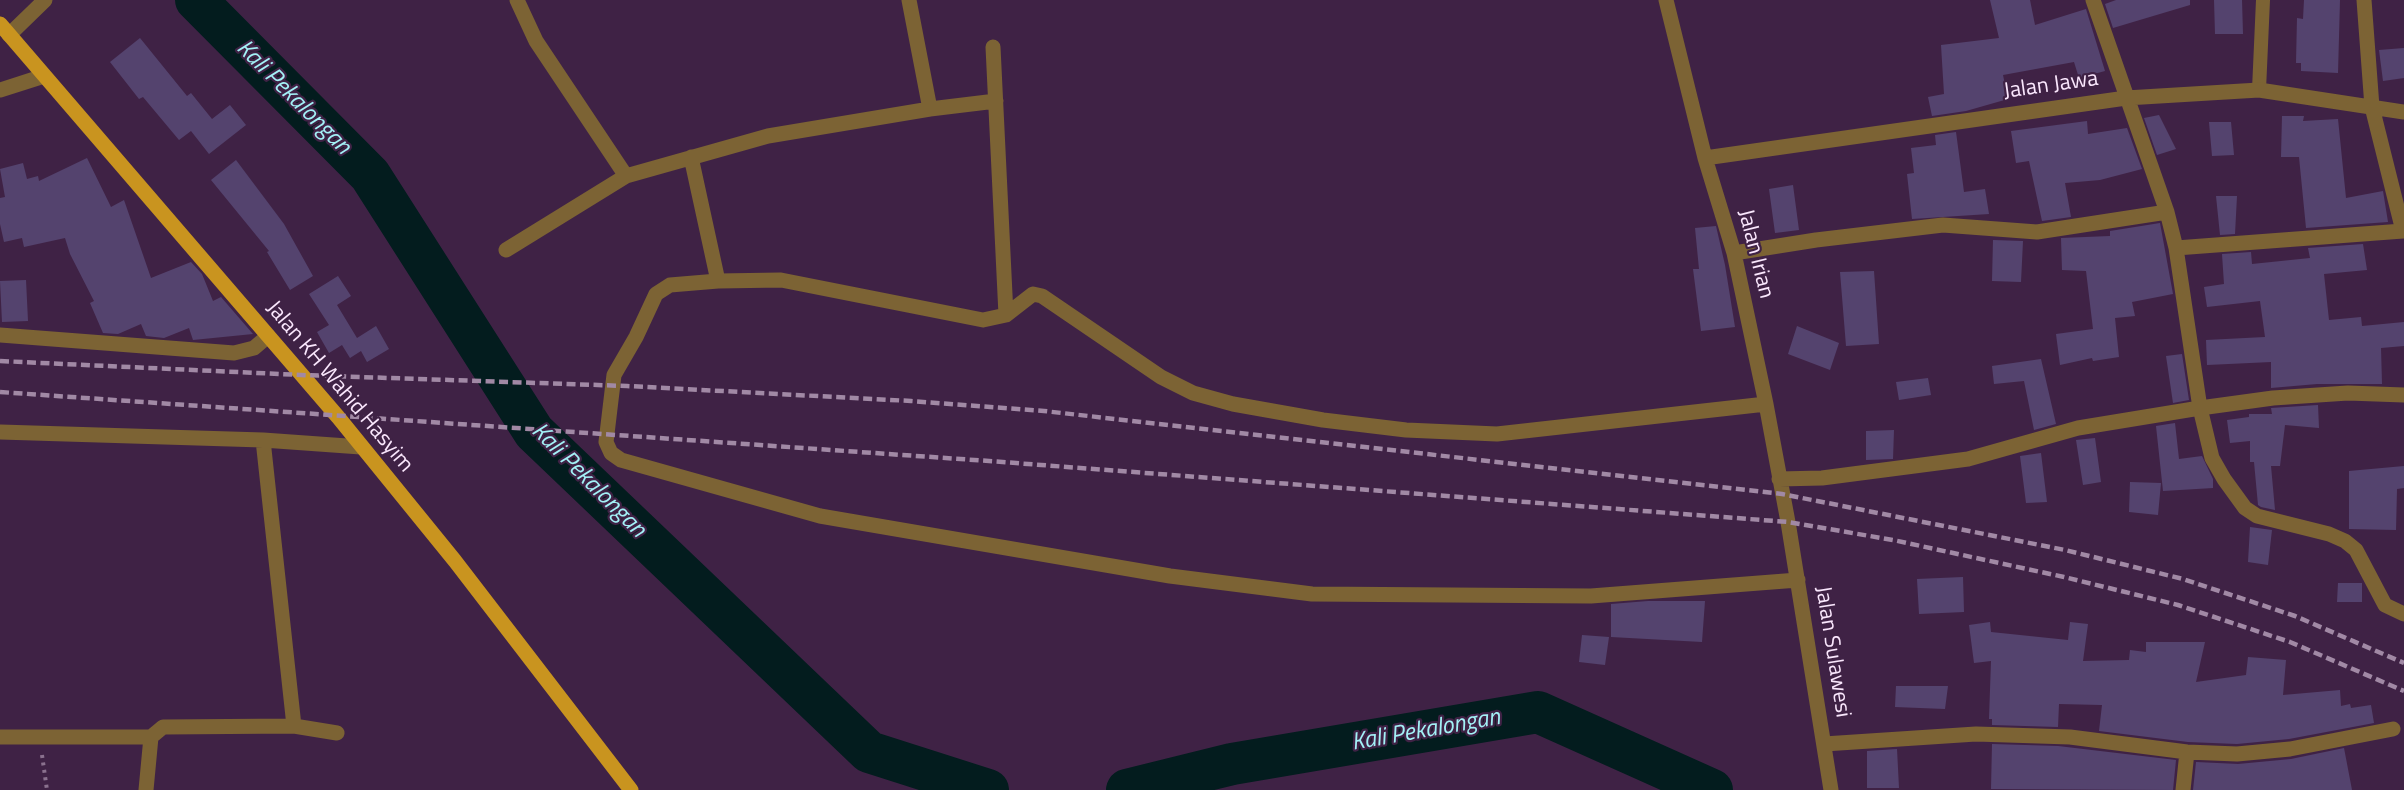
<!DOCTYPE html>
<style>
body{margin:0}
canvas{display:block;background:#3f2245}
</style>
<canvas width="2404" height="790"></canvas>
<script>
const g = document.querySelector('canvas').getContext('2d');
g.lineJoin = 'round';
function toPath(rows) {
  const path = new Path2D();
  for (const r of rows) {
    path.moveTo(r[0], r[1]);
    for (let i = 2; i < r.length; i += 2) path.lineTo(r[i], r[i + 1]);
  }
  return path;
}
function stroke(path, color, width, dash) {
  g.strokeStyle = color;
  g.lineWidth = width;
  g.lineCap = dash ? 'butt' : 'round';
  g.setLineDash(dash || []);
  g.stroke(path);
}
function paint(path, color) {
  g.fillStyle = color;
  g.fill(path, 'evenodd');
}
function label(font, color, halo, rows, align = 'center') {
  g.font = font + ' "Titillium Web",sans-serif';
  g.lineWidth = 4.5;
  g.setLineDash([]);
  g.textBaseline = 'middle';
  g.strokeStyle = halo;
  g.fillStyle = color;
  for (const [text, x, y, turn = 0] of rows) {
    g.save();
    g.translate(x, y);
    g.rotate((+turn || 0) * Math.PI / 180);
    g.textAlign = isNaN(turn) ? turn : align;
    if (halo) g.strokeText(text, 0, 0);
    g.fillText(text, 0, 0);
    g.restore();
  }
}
stroke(toPath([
 [196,0,370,175,534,432,869,752,988,790],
 [1127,790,1232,764,1538,712,1712,790]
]), '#031c1e', 42);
paint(toPath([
 [1990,0,2030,0,2035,25,2086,9,2105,71,2079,78,2074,62,2003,75,2008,99,1966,111,1932,116,1928,97,1944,94,1941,45,1999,38],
 [2116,0,2190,0,2190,5,2113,28,2105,4],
 [2214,0,2242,0,2243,34,2215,34],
 [2304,0,2340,0,2338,73,2301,71,2301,63,2296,63,2297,18,2303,19],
 [140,38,187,96,191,93,212,119,230,105,246,125,209,154,191,131,179,140,143,97,139,99,110,62],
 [2404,48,2404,78,2383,81,2379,50],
 [2159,115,2176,149,2157,155,2144,118],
 [2282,116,2304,116,2303,121,2338,119,2346,198,2383,191,2388,222,2306,228,2299,157,2281,157],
 [2087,121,2088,134,2127,128,2142,169,2100,180,2065,183,2071,217,2042,221,2029,161,2016,163,2011,131],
 [2209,122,2231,122,2234,155,2212,156],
 [1956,132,1964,192,1985,189,1989,214,1912,219,1907,174,1914,173,1911,148,1936,145,1935,135],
 [87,158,111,207,124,200,151,278,191,262,202,274,213,301,221,297,253,334,193,340,189,328,164,338,146,336,141,324,118,334,103,333,90,303,94,301,70,254,65,238,24,247,22,238,4,242,0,224,0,198,5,197,0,169,23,163,27,179,38,176,39,181],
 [236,160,284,224,313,276,290,290,267,252,269,251,211,180],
 [1793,185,1799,230,1775,233,1769,189],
 [2216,196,2237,196,2235,234,2220,235],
 [2160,223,2173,294,2132,302,2135,316,2115,318,2119,357,2093,361,2092,358,2060,365,2056,334,2093,329,2086,271,2062,270,2061,238,2110,236,2110,231],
 [1716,226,1725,265,1735,327,1701,331,1693,269,1699,269,1695,228],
 [1993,240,2023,241,2021,282,1992,281],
 [2363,244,2367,270,2324,274,2329,320,2361,317,2362,326,2404,322,2404,346,2381,348,2382,384,2317,384,2271,388,2271,362,2207,365,2206,340,2265,337,2260,301,2207,307,2204,287,2224,284,2222,254,2251,252,2252,264,2310,258,2308,248],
 [1874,271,1879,344,1846,346,1840,272],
 [338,276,351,296,337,305,357,338,376,326,389,349,367,362,361,351,350,358,342,345,329,353,317,332,329,325,309,294],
 [26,280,28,321,2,322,0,281],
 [1797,326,1839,343,1830,370,1788,354],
 [2182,354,2189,400,2173,403,2166,356],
 [2041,359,2056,424,2034,430,2024,381,1994,384,1992,366],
 [1928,378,1931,395,1899,400,1896,382],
 [2318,405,2319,428,2285,425,2280,466,2271,466,2275,510,2261,507,2258,505,2254,462,2250,462,2250,441,2230,443,2227,420,2249,417,2249,414,2272,414,2271,408],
 [2175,423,2179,459,2202,456,2213,479,2213,488,2163,491,2156,426],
 [1894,430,1893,459,1866,460,1866,431],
 [2095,438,2101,482,2083,485,2076,440],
 [2041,453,2047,502,2026,503,2020,456],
 [2404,466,2404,488,2397,489,2396,530,2349,529,2349,471],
 [2130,482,2161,483,2158,515,2129,512],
 [2250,527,2272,530,2268,565,2248,562],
 [1963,577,1964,612,1919,614,1917,579],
 [2338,583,2362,583,2362,602,2337,602],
 [1648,601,1705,601,1702,642,1611,637,1611,604],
 [1990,622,1991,632,2068,640,2070,622,2088,624,2083,661,2129,660,2130,650,2146,652,2146,642,2205,642,2196,682,2246,675,2248,657,2286,660,2283,695,2340,690,2341,706,2350,704,2351,708,2371,705,2374,723,2289,739,2237,744,2188,742,2099,731,2102,705,2059,704,2058,727,1992,725,1992,719,1989,719,1991,661,1974,663,1969,625],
 [1582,635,1609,637,1605,665,1579,662],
 [1896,686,1948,686,1945,709,1895,707],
 [1992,744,2058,746,2176,760,2173,790,1991,789],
 [2344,748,2352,790,2193,790,2196,762,2238,764,2291,759],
 [1897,749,1899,788,1867,788,1867,751]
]), '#54436e');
stroke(toPath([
 [42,755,47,790]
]), '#8a718e', 4, [3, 4.5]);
stroke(toPath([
 [2259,90,2263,0]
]), '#7c6334', 14);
stroke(toPath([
 [517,0,536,41,626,176,768,136,930,109,996,101],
 [909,0,930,109],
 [1666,0,1705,158,1734,253,1766,404,1788,522,1831,790],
 [2093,0,2167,212,2176,248,2200,408,2273,398,2348,393,2404,395],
 [9,35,45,0],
 [993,47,1006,315],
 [0,90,44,76],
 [691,157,718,281],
 [1705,158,2126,98,2259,90,2404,112],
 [2176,248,2403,231,2372,107,2364,0],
 [506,250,626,176],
 [1734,253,1816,240,1943,225,2037,232,2167,212],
 [0,335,234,353,254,348,268,336],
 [1766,404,1497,434,1406,430,1323,420,1233,404,1193,393,1161,377,1042,296,1033,294,1006,315,983,320,781,280,718,281,670,285,656,294,636,337,614,375,606,442,611,453,621,460,820,516,1170,576,1312,594,1591,596,1798,580],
 [0,432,263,440,361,447],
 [1779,479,1822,478,1968,459,2078,428,2200,408,2212,458,2224,479,2245,508,2257,516,2329,534,2345,541,2356,550,2385,605,2404,614],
 [294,726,337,733],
 [0,737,151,737],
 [1824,744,1976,734,2070,737,2187,752,2237,754,2290,749,2393,729],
 [146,790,151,737,163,727,294,726,263,440],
 [2183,790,2187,752]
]), '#7c6334', 15);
stroke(toPath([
 [0,24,338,417,455,561,631,790]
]), '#c9941f', 15);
stroke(toPath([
 [0,361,301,375,627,386,911,401,1044,411,1782,494,2065,550,2183,579,2295,616,2404,663],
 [0,392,989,461,1788,522,1893,540,2064,577,2178,605,2290,642,2404,691]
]), '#a189a5', 4.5, [9, 4.5]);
label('22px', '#fae7fd', '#3f2245', [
 ["Jalan Jawa",2051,86,-8],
 ["Jalan Irian",1755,254,76],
 ["Jalan KH Wahid Hasyim",339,387,50],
 ["Jalan Sulawesi",1832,652,81]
]);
label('italic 24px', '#a3f1f6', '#3f2245', [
 ["Kali Pekalongan",293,98,45],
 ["Kali Pekalongan",588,481,45],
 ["Kali Pekalongan",1426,731,-10]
]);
</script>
